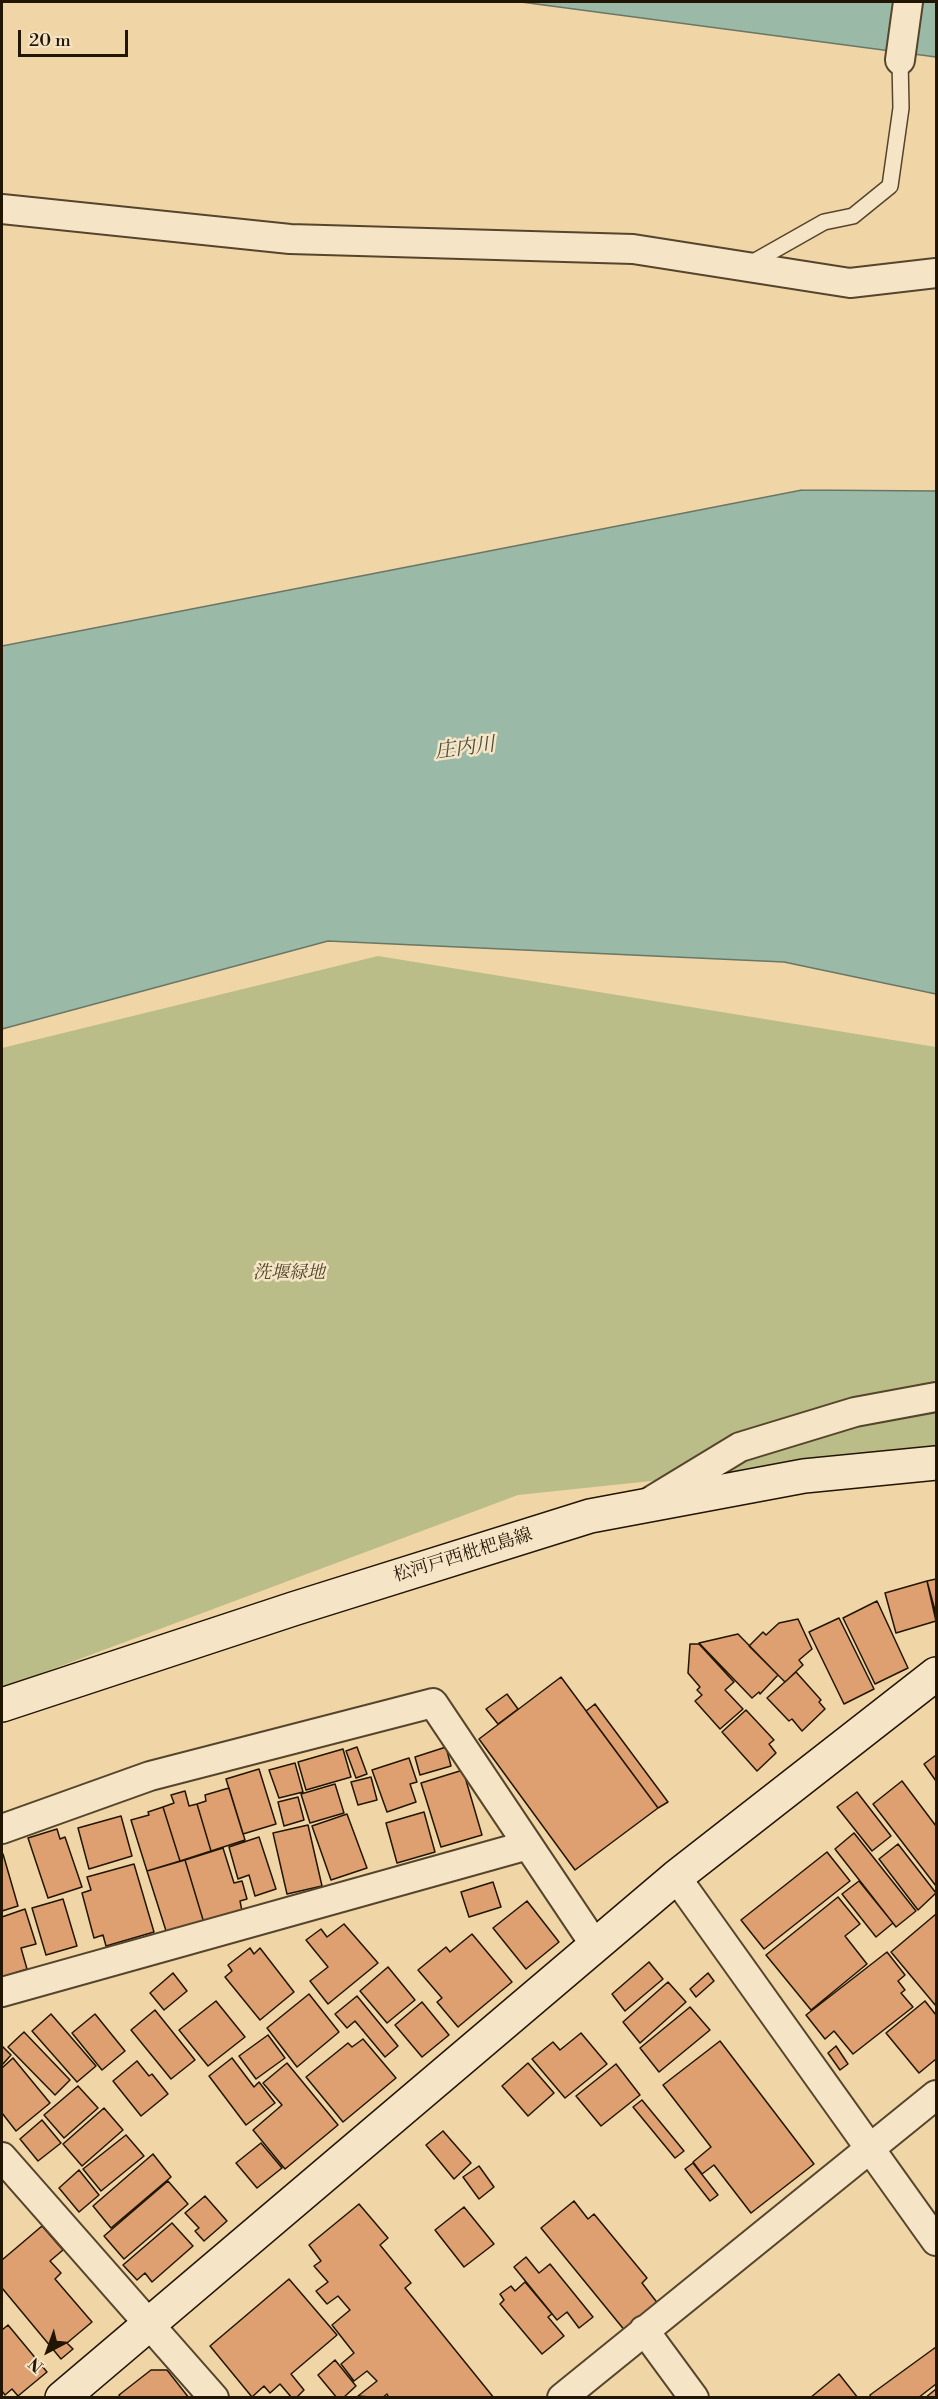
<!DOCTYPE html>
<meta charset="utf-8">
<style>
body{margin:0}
#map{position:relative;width:938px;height:2399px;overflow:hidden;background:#f0d5a6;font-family:"Libre Bodoni",serif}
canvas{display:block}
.frame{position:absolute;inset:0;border:3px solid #211504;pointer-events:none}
.north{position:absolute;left:18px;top:2321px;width:60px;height:60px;-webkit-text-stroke:4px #f5e4c5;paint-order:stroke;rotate:221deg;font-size:16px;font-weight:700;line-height:24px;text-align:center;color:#211504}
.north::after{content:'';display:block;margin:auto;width:21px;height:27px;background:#211504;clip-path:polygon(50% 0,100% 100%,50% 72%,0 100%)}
.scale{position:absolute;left:18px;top:30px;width:110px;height:27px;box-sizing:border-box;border:3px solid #211504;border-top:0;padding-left:8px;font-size:18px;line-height:21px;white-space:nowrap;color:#211504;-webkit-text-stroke:4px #f5e4c5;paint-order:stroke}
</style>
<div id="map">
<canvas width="938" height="2399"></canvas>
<div class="frame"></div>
<div class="north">N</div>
<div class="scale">20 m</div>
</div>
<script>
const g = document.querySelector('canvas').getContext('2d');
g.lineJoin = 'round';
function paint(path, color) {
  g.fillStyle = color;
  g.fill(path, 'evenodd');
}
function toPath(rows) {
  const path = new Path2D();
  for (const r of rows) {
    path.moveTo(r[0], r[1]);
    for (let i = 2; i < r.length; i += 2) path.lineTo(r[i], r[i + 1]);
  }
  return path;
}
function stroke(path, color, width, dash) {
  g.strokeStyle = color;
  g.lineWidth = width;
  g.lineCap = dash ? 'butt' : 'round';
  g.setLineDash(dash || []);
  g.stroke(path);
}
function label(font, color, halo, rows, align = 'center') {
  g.font = font + ' "Libre Bodoni","Noto Serif JP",serif';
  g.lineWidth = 5;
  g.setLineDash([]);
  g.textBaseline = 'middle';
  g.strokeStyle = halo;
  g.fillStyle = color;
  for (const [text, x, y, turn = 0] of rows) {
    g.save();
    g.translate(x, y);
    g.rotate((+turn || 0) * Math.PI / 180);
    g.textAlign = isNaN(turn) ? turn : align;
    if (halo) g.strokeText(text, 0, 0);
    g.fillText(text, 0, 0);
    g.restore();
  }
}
paint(toPath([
 [378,956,936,1047,936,1451,518,1495,2,1688,2,1048]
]), '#babd87');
const water = toPath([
 [521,2,936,2,936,57,521,2],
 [802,490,936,491,936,994,784,962,328,941,2,1029,2,646,802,490]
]);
paint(water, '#9ab9a7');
stroke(water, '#6a7766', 1.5);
const building = toPath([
 [936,1579,936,1614,927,1581,936,1579],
 [927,1581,936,1621,896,1633,885,1593,927,1581],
 [877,1601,908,1668,875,1684,843,1618,877,1601],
 [839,1618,874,1689,844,1704,809,1632,839,1618],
 [798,1619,812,1649,799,1660,803,1665,785,1682,749,1646,763,1632,766,1635,779,1623,798,1619],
 [738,1634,778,1675,760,1694,759,1692,752,1698,699,1643,738,1634],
 [690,1644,699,1644,734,1682,725,1690,743,1709,720,1729,695,1701,702,1695,697,1690,700,1687,688,1673,690,1644],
 [796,1672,821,1700,819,1702,825,1709,802,1731,792,1719,789,1721,767,1698,796,1672],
 [561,1677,658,1808,575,1870,479,1739,561,1677],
 [507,1694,518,1709,498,1724,486,1709,507,1694],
 [595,1704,668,1802,658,1808,586,1711,595,1704],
 [746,1710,774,1740,769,1744,776,1753,757,1771,722,1732,746,1710],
 [357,1747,367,1774,356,1778,346,1751,357,1747],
 [446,1747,451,1766,420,1775,415,1757,446,1747],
 [343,1749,351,1777,306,1790,298,1762,343,1749],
 [936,1755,936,1781,924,1764,936,1755],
 [409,1758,417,1782,410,1784,416,1802,387,1812,372,1770,409,1758],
 [295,1763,303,1792,279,1798,269,1770,295,1763],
 [259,1769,276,1824,243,1834,226,1779,259,1769],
 [463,1770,482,1835,441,1847,421,1783,463,1770],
 [371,1777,377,1800,358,1805,351,1782,371,1777],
 [902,1781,936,1826,936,1886,873,1804,902,1781],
 [335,1784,344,1813,310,1823,301,1794,335,1784],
 [229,1788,245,1840,211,1851,197,1804,206,1801,205,1795,229,1788],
 [185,1791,189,1806,197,1804,211,1851,180,1861,163,1807,174,1803,171,1795,185,1791],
 [857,1792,891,1836,872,1851,837,1807,857,1792],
 [298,1797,304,1820,284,1826,278,1802,298,1797],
 [163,1807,180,1861,147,1871,131,1820,149,1815,148,1812,163,1807],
 [424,1812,435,1852,397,1863,386,1823,424,1812],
 [347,1814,367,1868,331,1880,312,1826,347,1814],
 [121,1816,132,1856,89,1869,78,1828,121,1816],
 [308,1825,322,1886,287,1894,273,1833,308,1825],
 [57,1829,60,1839,65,1837,82,1887,48,1898,28,1838,57,1829],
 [854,1833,916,1911,896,1927,835,1849,854,1833],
 [259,1837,276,1889,255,1896,249,1875,238,1879,229,1847,259,1837],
 [898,1844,936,1893,918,1910,879,1859,898,1844],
 [223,1848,234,1883,242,1881,247,1899,240,1901,242,1911,204,1923,185,1860,223,1848],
 [827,1852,850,1881,764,1949,741,1920,827,1852],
 [3,1854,18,1906,2,1911,2,1855,3,1854],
 [185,1860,204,1923,167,1934,147,1871,185,1860],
 [134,1864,154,1932,106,1946,103,1935,94,1938,82,1893,91,1890,87,1877,134,1864],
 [859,1881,893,1923,876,1937,842,1894,859,1881],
 [493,1882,501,1907,469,1917,461,1892,493,1882],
 [838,1897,860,1924,845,1936,867,1964,811,2010,766,1955,838,1897],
 [63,1899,77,1946,46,1955,32,1908,63,1899],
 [527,1901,559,1942,526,1969,493,1928,527,1901],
 [25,1909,36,1944,21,1948,27,1969,2,1977,2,1917,25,1909],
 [936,1914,936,2006,891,1952,936,1914],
 [344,1924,378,1963,328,2004,310,1981,328,1967,306,1940,321,1929,327,1937,344,1924],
 [472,1934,512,1982,458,2027,437,2002,442,1998,418,1970,446,1947,450,1952,472,1934],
 [250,1948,254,1954,260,1948,294,1992,260,2020,225,1977,232,1971,228,1965,250,1948],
 [887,1952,905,1975,898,1981,905,1990,901,1993,913,2007,853,2054,834,2031,825,2039,806,2015,887,1952],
 [649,1962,663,1979,625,2011,612,1994,649,1962],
 [388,1967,415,2000,387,2023,360,1991,388,1967],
 [173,1973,187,1991,164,2010,150,1993,173,1973],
 [708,1973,714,1981,696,1997,690,1989,708,1973],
 [668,1982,686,2002,640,2043,623,2022,668,1982],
 [309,1994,339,2032,297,2067,267,2028,309,1994],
 [357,1996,398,2046,385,2057,355,2021,347,2028,335,2014,357,1996],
 [216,2001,245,2037,208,2066,179,2030,216,2001],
 [925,2001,936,2015,936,2059,919,2073,886,2033,925,2001],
 [422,2002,449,2035,422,2057,395,2025,422,2002],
 [690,2007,710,2030,659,2072,640,2048,690,2007],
 [155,2010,195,2060,171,2079,131,2030,155,2010],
 [51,2014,96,2066,77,2082,32,2031,51,2014],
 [95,2014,125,2051,102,2070,72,2033,95,2014],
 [24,2032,70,2080,55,2095,8,2047,24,2032],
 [581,2033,607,2064,565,2098,532,2059,553,2042,560,2050,581,2033],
 [268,2035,285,2058,256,2079,239,2056,268,2035],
 [363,2039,396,2078,343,2122,306,2077,348,2043,352,2047,363,2039],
 [720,2041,814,2164,751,2213,714,2165,702,2174,693,2162,711,2147,663,2085,720,2041],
 [2,2046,11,2055,2,2065,2,2046],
 [836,2046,848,2064,840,2070,828,2053,836,2046],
 [13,2058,50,2103,16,2131,2,2113,2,2068,13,2058],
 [232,2058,254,2087,259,2082,275,2103,246,2125,209,2076,232,2058],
 [137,2061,149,2076,152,2074,168,2094,141,2116,113,2081,137,2061],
 [287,2063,338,2125,285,2169,253,2130,282,2105,263,2083,287,2063],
 [528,2063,554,2093,528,2116,502,2086,528,2063],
 [616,2064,640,2095,601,2126,576,2096,616,2064],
 [78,2086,98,2108,64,2138,44,2115,78,2086],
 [642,2100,684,2151,675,2158,633,2107,642,2100],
 [104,2108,123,2130,82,2166,63,2144,104,2108],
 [42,2120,61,2143,38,2161,20,2139,42,2120],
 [443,2131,471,2163,454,2179,426,2145,443,2131],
 [126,2135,144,2156,101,2191,83,2169,126,2135],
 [261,2143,282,2168,257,2188,236,2163,261,2143],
 [153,2154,171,2177,111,2228,93,2206,153,2154],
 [693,2163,718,2195,710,2201,685,2169,693,2163],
 [479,2166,494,2187,479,2199,463,2177,479,2166],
 [79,2170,99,2195,79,2212,59,2188,79,2170],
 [168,2181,188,2204,124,2259,104,2236,168,2181],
 [205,2196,227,2221,204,2241,195,2231,199,2228,185,2213,205,2196],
 [574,2201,588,2219,594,2214,647,2278,642,2283,659,2305,626,2332,541,2228,574,2201],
 [359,2204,388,2238,380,2245,411,2283,405,2288,494,2398,389,2398,387,2394,382,2398,358,2396,377,2381,367,2371,354,2381,341,2364,354,2353,332,2325,350,2310,338,2296,327,2304,316,2291,328,2282,314,2266,321,2261,309,2245,359,2204],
 [464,2207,494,2244,464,2267,435,2230,464,2207],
 [172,2223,193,2246,152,2282,145,2273,137,2280,123,2265,172,2223],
 [42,2226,63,2250,50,2261,61,2273,55,2279,92,2322,67,2343,73,2349,61,2359,2,2288,2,2260,42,2226],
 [526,2257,539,2273,550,2264,593,2317,579,2328,567,2312,557,2320,514,2267,526,2257],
 [289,2279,337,2335,291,2374,304,2390,296,2398,292,2398,280,2384,270,2393,264,2386,252,2397,210,2346,289,2279],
 [525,2282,552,2314,548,2317,564,2336,542,2354,500,2304,504,2300,500,2294,511,2286,515,2291,525,2282],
 [8,2325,47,2372,18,2396,12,2389,5,2395,2,2391,2,2330,8,2325],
 [936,2347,936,2384,918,2398,871,2398,870,2395,936,2347],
 [335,2360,356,2386,343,2398,337,2398,318,2375,335,2360],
 [151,2370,167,2370,189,2398,121,2398,119,2395,151,2370],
 [839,2374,858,2398,810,2398,839,2374],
 [936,2389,936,2398,925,2398,936,2389]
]);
paint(building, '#dea070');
stroke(building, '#211504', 1.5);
const lane = toPath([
 [748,265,824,222,853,216,890,186,901,108,900,60]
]);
const street = toPath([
 [900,60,908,2],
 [2,209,290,239,633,249,850,283,936,273],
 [651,1501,740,1447,855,1412,936,1397],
 [2,1829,150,1776,433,1703,595,1945],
 [676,1877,936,2241],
 [2,1992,528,1845],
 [2,2157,214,2398],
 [644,2330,694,2398],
 [562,2398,936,2095]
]);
const secondary = toPath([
 [2,1705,293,1609,590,1516,804,1476,936,1463],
 [62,2398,676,1877,936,1674]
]);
stroke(lane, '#55452c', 18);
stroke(street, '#55452c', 32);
stroke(secondary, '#211504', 36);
stroke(lane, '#f5e4c5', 15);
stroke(street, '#f5e4c5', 28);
stroke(secondary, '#f5e4c5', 33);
label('italic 18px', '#4f472b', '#f5e4c5', [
 ["洗堰緑地",289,1274]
]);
label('18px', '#211504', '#f5e4c5', [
 ["松河戸西枇杷島線",463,1556,-17]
]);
label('italic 20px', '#4b4e3d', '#f5e4c5', [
 ["庄内川",465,749,-7]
]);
</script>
